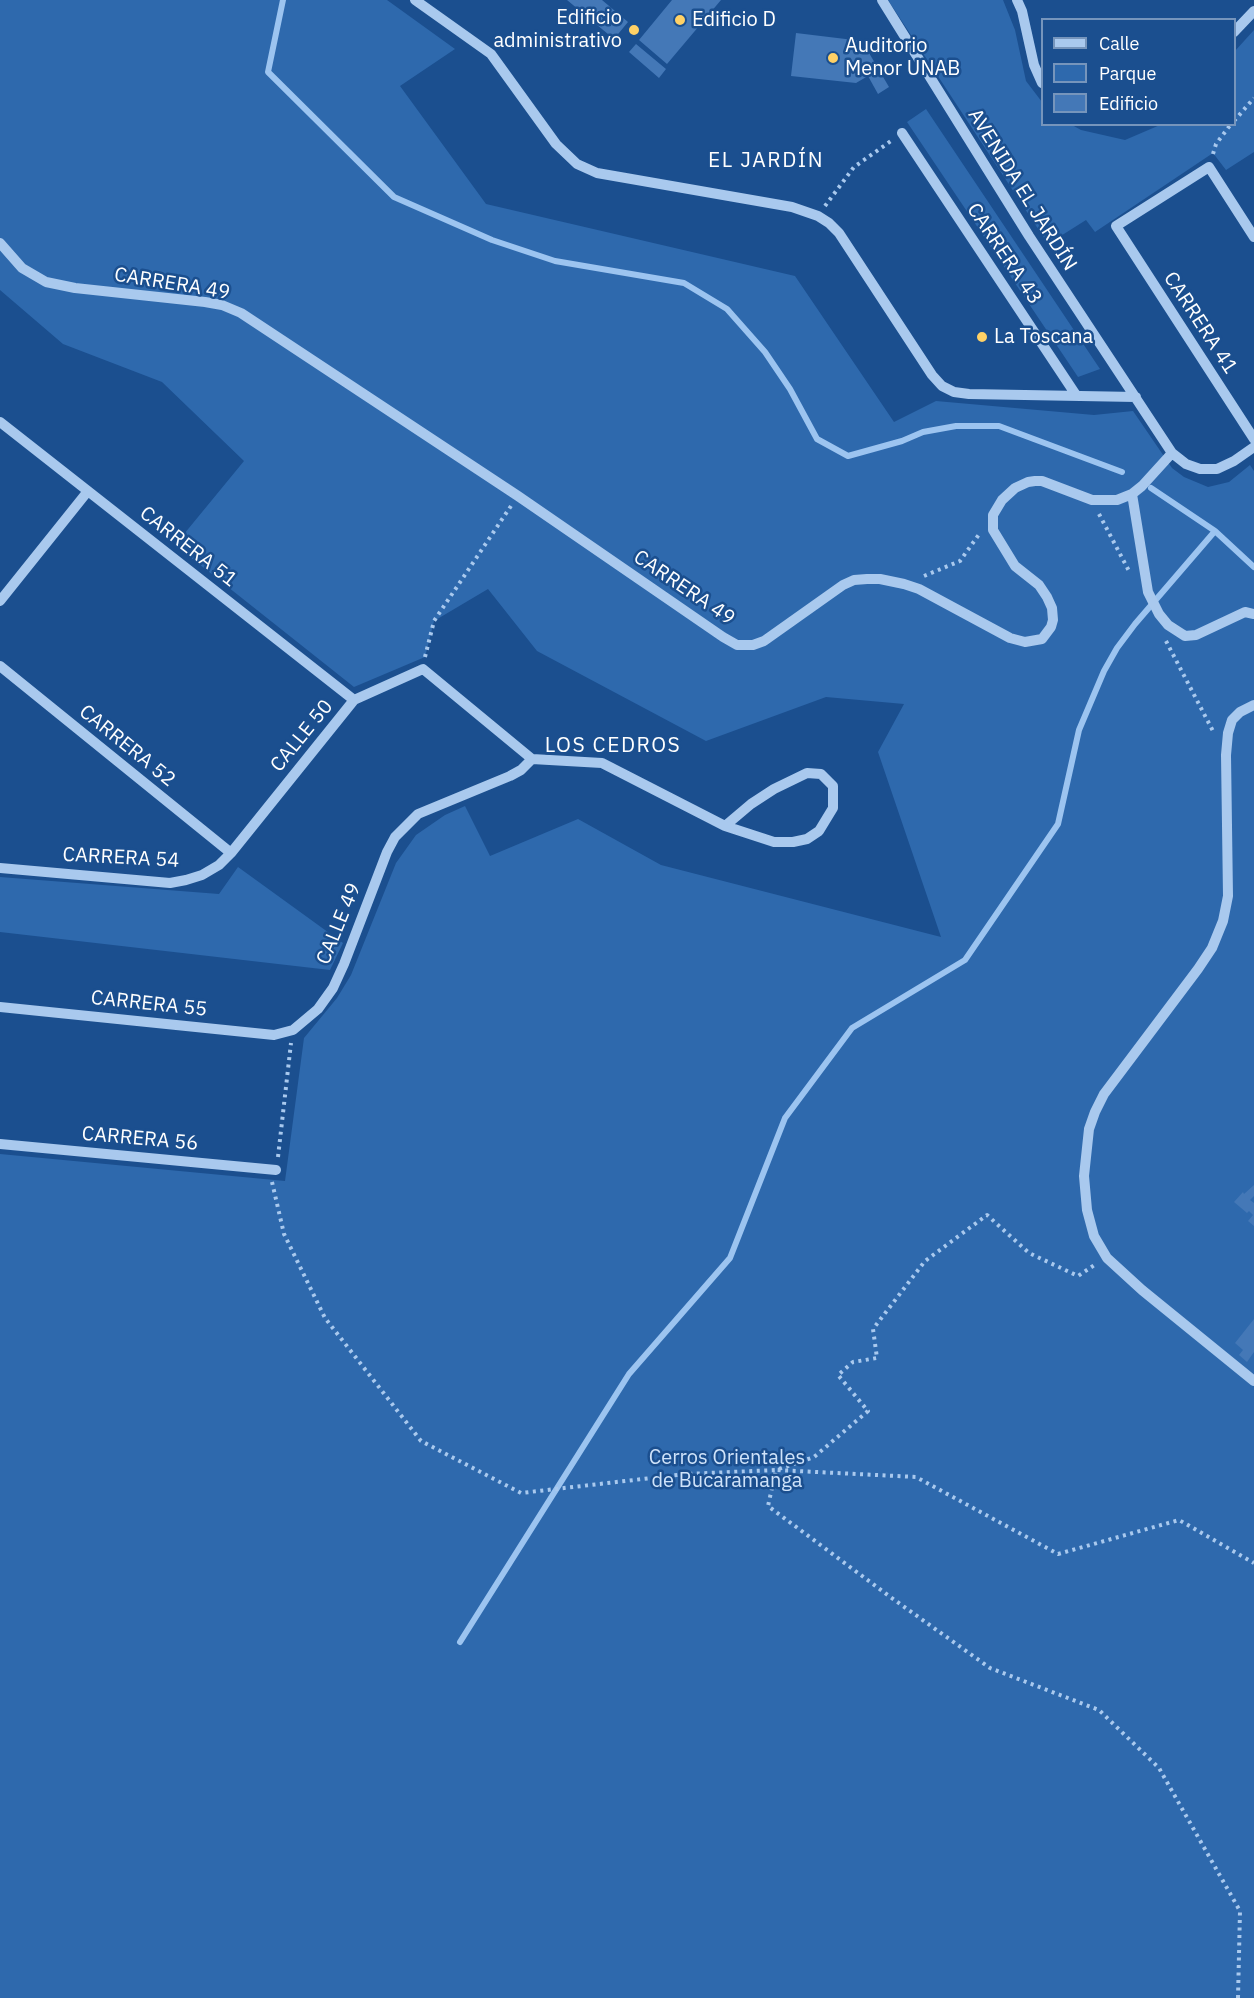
<!DOCTYPE html>
<meta charset="utf-8">
<style>
body{margin:0}
#map{position:relative;width:1254px;height:1998px;overflow:hidden;background:#1b4f8f;font-family:"IBM Plex Sans",sans-serif}
canvas{display:block}
.legend{position:absolute;left:1041px;top:18px;width:195px;height:108px;box-sizing:border-box;background:#1b4f8f;border:2px solid #7695bc;margin:0;padding:8px 10px;list-style:none;font-size:18px;color:#fff}
.legend li{display:flex;align-items:center;gap:12px;height:30px}
.legend b{width:30px;border:2px solid #7695bc}
</style>
<div id="map">
<canvas width="1254" height="1998"></canvas>
<ul class="legend">
<li><b style="height:8px;background:#a9c9ee"></b>Calle</li>
<li><b style="height:16px;background:#2e69ad"></b>Parque</li>
<li><b style="height:16px;background:#4478b7"></b>Edificio</li>
</ul>
</div>
<script>
const g = document.querySelector('canvas').getContext('2d');
g.lineJoin = 'round';
function paint(path, color) {
  g.fillStyle = color;
  g.fill(path, 'evenodd');
}
function toPath(rows) {
  const path = new Path2D();
  for (const r of rows) {
    path.moveTo(r[0], r[1]);
    for (let i = 2; i < r.length; i += 2) path.lineTo(r[i], r[i + 1]);
  }
  return path;
}
function stroke(path, color, width, dash) {
  g.strokeStyle = color;
  g.lineWidth = width;
  g.lineCap = dash ? 'butt' : 'round';
  g.setLineDash(dash || []);
  g.stroke(path);
}
function label(font, color, halo, rows, align = 'center') {
  g.font = font + ' "IBM Plex Sans",sans-serif';
  g.lineWidth = 5;
  g.setLineDash([]);
  g.textBaseline = 'middle';
  g.strokeStyle = halo;
  g.fillStyle = color;
  for (const [text, x, y, turn = 0] of rows) {
    g.save();
    g.translate(x, y);
    g.rotate((+turn || 0) * Math.PI / 180);
    g.textAlign = isNaN(turn) ? turn : align;
    if (halo) g.strokeText(text, 0, 0);
    g.fillText(text, 0, 0);
    g.restore();
  }
}
paint(toPath([
 [0,0,387,0,455,49,400,86,486,204,795,276,894,422,936,401,1094,415,1133,411,1172,468,1184,477,1208,487,1229,482,1250,465,1254,471,1254,1998,0,1998,0,1154,285,1181,304,1038,337,998,351,975,396,863,416,835,445,815,465,806,490,856,578,819,661,865,941,937,878,752,904,704,826,697,706,741,537,651,488,589,434,621,425,657,354,687,175,545,244,461,162,382,63,344,0,290],
 [888,0,1003,0,1015,30,1026,81,1042,102,1042,124,1072,125,1081,130,1125,140,1160,125,1234,124,1235,51,1254,30,1254,152,1226,170,1213,153,1095,232,1086,220,1048,244],
 [926,109,1100,369,1078,377,907,122],
 [238,867,343,943,330,970,0,932,0,877,219,894]
]), '#2e69ad');
stroke(toPath([
 [283,0,268,72,394,197,492,240,555,261,684,283,727,309,765,352,790,389,817,439,848,456,902,441,923,432,956,426,999,426,1122,472],
 [1151,488,1215,531,1254,567],
 [460,1642,629,1374,730,1258,785,1118,852,1028,965,960,1058,824,1079,730,1104,671,1117,648,1135,624,1215,531]
]), '#9cc4f0', 6);
paint(toPath([
 [567,0,602,0,628,22,614,39],
 [672,0,721,0,667,64,639,40],
 [796,33,862,41,889,87,878,94,868,76,856,83,791,76],
 [636,44,666,69,659,78,629,52],
 [1254,1185,1254,1196,1250,1200,1254,1203,1254,1226,1248,1221,1253,1215,1249,1211,1247,1213,1234,1202,1243,1192,1244,1194],
 [1254,1319,1254,1352,1247,1362,1239,1355,1243,1350,1235,1343]
]), '#4478b7');
stroke(toPath([
 [1234,121,1254,98],
 [1213,154,1216,144,1231,124],
 [825,206,854,167,891,141],
 [1099,514,1129,571],
 [924,576,960,561,980,533],
 [1166,641,1214,733],
 [425,657,434,621,511,506],
 [278,1157,291,1043],
 [272,1182,284,1234,325,1318,421,1441,521,1493,686,1474,776,1470,814,1457,868,1411,838,1375,853,1362,877,1358,873,1329,925,1261,987,1215,1029,1253,1078,1276,1096,1264],
 [1238,1998,1240,1911,1159,1768,1099,1710,990,1668,889,1596,768,1506,776,1470,916,1477,1058,1554,1179,1520,1254,1563]
]), '#a9c9ee', 4, [3, 4.5]);
stroke(toPath([
 [415,0,491,54,556,144,577,164,597,173,792,207,818,216,829,223,839,233,932,375,942,386,954,392,969,394,1136,397],
 [882,0,1029,236,1172,453,1186,464,1200,469,1217,469,1234,461,1254,447],
 [1017,0,1022,11,1034,65,1042,83],
 [1234,32,1254,11],
 [902,133,1076,395],
 [1254,237,1209,167,1116,226,1254,439],
 [0,243,22,268,46,282,75,288,205,302,222,305,241,313,518,496,723,637,737,645,753,645,764,641,843,585,854,580,867,579,880,579,904,584,919,589,1010,638,1025,642,1042,639,1051,627,1053,620,1052,608,1047,597,1039,585,1015,566,993,530,993,515,1002,500,1015,488,1028,482,1035,481,1042,481,1092,500,1117,500,1132,494,1142,486,1172,453],
 [0,422,354,700],
 [1132,494,1148,592,1159,614,1168,625,1185,636,1196,635,1245,612,1254,614],
 [0,601,88,491],
 [0,666,231,853],
 [1254,705,1240,712,1232,720,1228,733,1226,755,1228,896,1223,921,1212,948,1198,969,1104,1094,1095,1112,1089,1129,1084,1176,1087,1210,1094,1236,1107,1258,1142,1290,1254,1381],
 [532,759,602,763,725,826,774,842,793,842,807,839,819,831,833,808,833,786,821,774,807,773,774,789,751,804,725,826],
 [0,868,170,883,186,880,202,875,219,865,231,853,354,700,423,669,532,759],
 [0,1007,274,1035,293,1030,318,1009,333,988,344,964,387,852,395,837,418,814,510,776,521,770,532,759],
 [0,1144,276,1170]
]), '#a9c9ee', 10);
for (const [x, y, r, color] of [
 [680,20,6,"#ffd166"],
 [634,30,6,"#ffd166"],
 [833,58,6,"#ffd166"],
 [982,337,6,"#ffd166"]
]) {
  const dot = new Path2D();
  dot.arc(x, y, r, 0, 2 * Math.PI);
  g.fillStyle = color;
  g.fill(dot);
  stroke(dot, '#1b4f8f', 2);
}
label('20px', '#fff', '#1b4f8f', [
 ["Edificio",622,18,"right"],
 ["administrativo",622,41,"right"],
 ["Edificio D",692,20],
 ["Auditorio",845,46],
 ["Menor UNAB",845,69],
 ["La Toscana",994,337]
], 'left');
label('20px', '#fff', '#1b4f8f', [
 ["AVENIDA EL JARDÍN",1022,190,58],
 ["CARRERA 43",1004,254,56],
 ["CARRERA 49",172,284,9],
 ["CARRERA 41",1200,323,57],
 ["CARRERA 51",188,547,38],
 ["CARRERA 49",684,588,34],
 ["CALLE 50",302,736,-51],
 ["CARRERA 52",127,746,39],
 ["CARRERA 54",121,858,3],
 ["CALLE 49",339,924,-68],
 ["CARRERA 55",149,1004,6],
 ["CARRERA 56",140,1139,5]
]);
label('20px', '#cfe3fa', '#1b4f8f', [
 ["Cerros Orientales",727,1458],
 ["de Bucaramanga",727,1481]
]);
g.letterSpacing = '1.5px';
label('21px', '#fff', '#1b4f8f', [
 ["EL JARDÍN",766,161],
 ["LOS CEDROS",613,746]
]);
g.letterSpacing = '0px';
</script>
